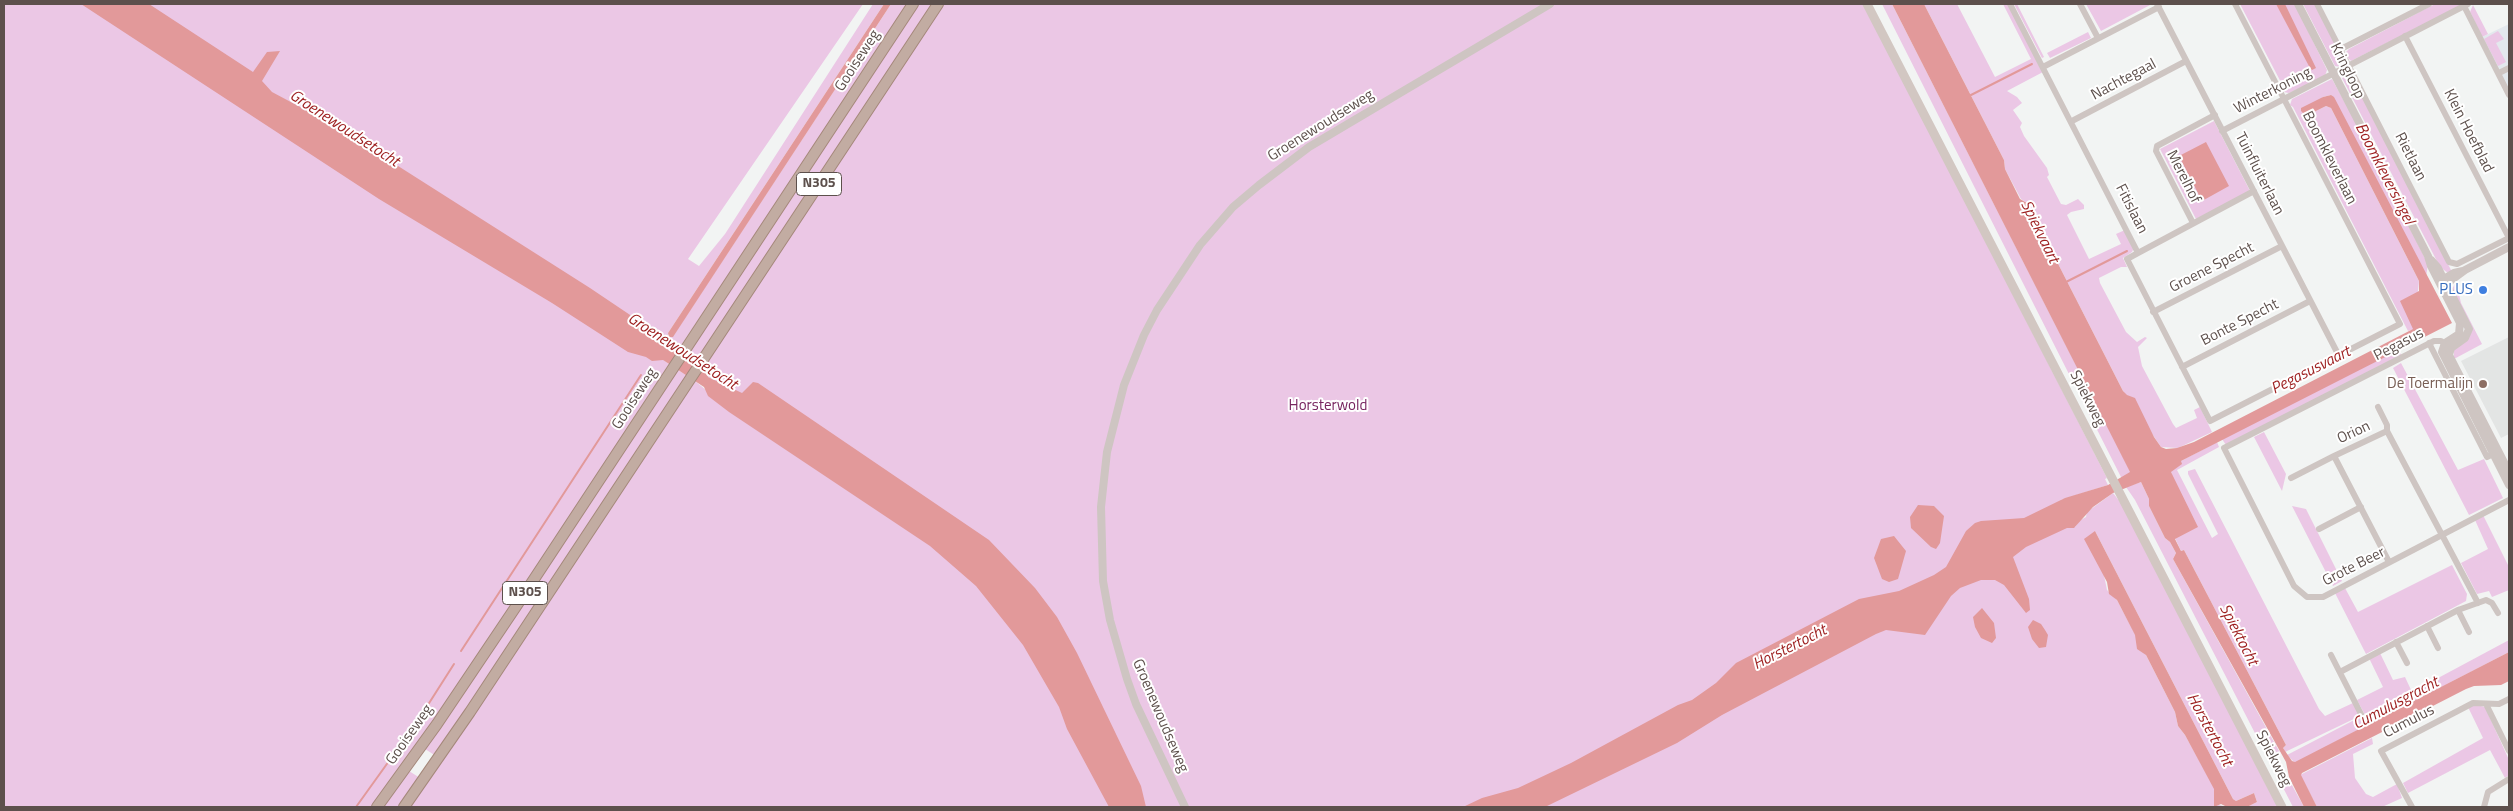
<!DOCTYPE html>
<style>
body{margin:0}
#map{position:relative;width:2513px;height:811px;overflow:hidden;background:#f2f4f3;font-family:"Titillium Web",sans-serif}
canvas{display:block}
.frame{position:absolute;inset:0;border:5px solid #5d504c;pointer-events:none}
</style>
<div id="map">
<canvas width="2513" height="811"></canvas>
<div class="frame"></div>
</div>
<script>
const g = document.querySelector('canvas').getContext('2d');
g.lineJoin = 'round';
function paint(path, color) {
  g.fillStyle = color;
  g.fill(path, 'evenodd');
}
function toPath(rows) {
  const path = new Path2D();
  for (const r of rows) {
    path.moveTo(r[0], r[1]);
    for (let i = 2; i < r.length; i += 2) path.lineTo(r[i], r[i + 1]);
  }
  return path;
}
function stroke(path, color, width, dash) {
  g.strokeStyle = color;
  g.lineWidth = width;
  g.lineCap = dash ? 'butt' : 'round';
  g.setLineDash(dash || []);
  g.stroke(path);
}
function label(font, color, halo, rows, align = 'center') {
  g.font = font + ' "Titillium Web",sans-serif';
  g.lineWidth = 4;
  g.setLineDash([]);
  g.textBaseline = 'middle';
  g.strokeStyle = halo;
  g.fillStyle = color;
  for (const [text, x, y, turn = 0] of rows) {
    g.save();
    g.translate(x, y);
    g.rotate((+turn || 0) * Math.PI / 180);
    g.textAlign = isNaN(turn) ? turn : align;
    if (halo) g.strokeText(text, 0, 0);
    g.fillText(text, 0, 0);
    g.restore();
  }
}
paint(toPath([
 [2509,24,2509,95,2480,38]
]), '#e3e8ed');
paint(toPath([
 [2509,337,2509,434,2501,438,2461,361]
]), '#e3e5e4');
paint(toPath([
 [4,4,863,4,688,259,699,266,725,234,873,4,884,4,668,333,669,337,673,336,891,4,909,4,676,353,649,333,644,324,626,350,662,359,669,364,469,672,373,807,4,807],
 [919,4,933,4,695,366,685,359],
 [944,4,1864,4,2107,478,2105,479,2108,485,2061,500,2075,527,2079,521,2086,517,2087,512,2113,493,2121,503,2278,807,2247,807,2257,802,2254,793,2236,801,2233,799,2095,531,2107,590,2117,600,2146,655,2175,712,2178,726,2185,735,2215,789,2219,805,2227,807,408,807,489,693,695,381,706,390,727,387,708,377,701,370],
 [1882,4,1892,4,2129,469,2131,472,2122,479],
 [1924,4,1957,4,1995,77,2031,59,2003,4,2008,4,2043,72,2007,91,2017,97,2022,103,2013,110,2022,123,2020,127,2024,136,2047,168,2049,175,2047,177,2061,204,2066,205,2078,199,2084,205,2084,209,2071,212,2067,215,2089,259,2121,244,2116,234,2125,230,2134,248,2132,252,2123,258,2127,267,2121,267,2099,278,2100,283,2126,332,2137,342,2145,337,2147,338,2138,347,2142,366,2173,424,2176,428,2197,418,2194,410,2200,407,2212,432,2178,448,2161,447,2123,391,2027,203,2021,199,2005,169,2004,160],
 [2014,4,2017,4,2044,57,2042,58],
 [2086,4,2152,4,2101,31],
 [2240,4,2295,4,2327,70,2325,76,2289,93,2284,92,2285,90],
 [2303,4,2315,4,2344,61,2342,67,2335,66],
 [2435,4,2464,4,2351,61,2347,57,2346,52,2349,49],
 [2473,5,2488,34,2482,37,2470,12],
 [2498,31,2504,39,2496,43,2506,62,2498,66,2484,39],
 [2088,32,2091,38,2050,58,2047,53],
 [2347,71,2351,73,2452,272,2448,273,2440,267,2342,78,2341,75],
 [2332,79,2356,123,2428,264,2426,277,2331,95,2323,97,2306,116,2326,106,2331,108,2419,281,2414,329,2408,331,2293,107,2290,105,2292,99],
 [2214,121,2250,191,2196,219,2160,149],
 [2456,281,2461,303,2482,344,2454,359,2454,348,2469,337,2452,290],
 [2398,348,2401,355,2226,445,2222,439],
 [2401,363,2458,470,2484,459,2503,498,2469,515,2393,368],
 [678,370,688,376,436,756,425,749],
 [2264,432,2286,474,2282,491,2254,437],
 [2217,442,2219,447,2177,470,2212,538,2218,534,2188,474,2188,471,2195,469,2319,709,2325,716,2353,703,2360,716,2285,752,2283,748,2286,745,2184,550,2181,551,2175,538,2171,470,2181,461],
 [2141,482,2149,499,2149,506,2165,538,2170,542,2176,553,2173,559,2279,751,2281,755,2278,757,2283,769,2304,807,2293,807,2135,500,2126,487],
 [2292,506,2306,509,2342,581,2333,586],
 [2483,515,2509,567,2509,590,2492,597,2489,591,2477,594,2461,563,2488,549,2475,520],
 [2452,565,2467,594,2466,601,2366,654,2335,593,2345,588,2358,612],
 [2509,640,2509,652,2370,724,2357,700,2383,687,2369,658,2380,653,2393,680,2405,677,2412,692],
 [2477,705,2485,707,2509,760,2509,775,2505,778,2490,750,2408,793,2403,783,2483,738,2468,707],
 [2360,717,2366,726,2295,763,2287,755],
 [2372,738,2373,744,2353,754,2355,778,2366,794,2373,797,2397,784,2402,798,2382,807,2317,807,2300,775],
 [409,771,420,778,399,807,383,807]
]), '#ebc7e5');
paint(toPath([
 [81,4,149,4,253,72,267,52,280,51,262,81,272,92,332,124,590,288,645,325,649,332,707,374,708,377,742,393,753,382,758,383,989,540,1035,588,1057,617,1077,653,1141,786,1146,807,1109,807,1067,729,1059,707,1023,645,976,586,930,546,729,412,708,396,704,387,663,360,652,361,646,357,628,352,552,303,379,199],
 [884,4,891,4,673,337,669,337,668,333],
 [1892,4,1924,4,2004,160,2005,169,2020,199,2027,203,2123,391,2127,395,2135,398,2154,437,2161,447,2166,449,2177,448,2194,442,2413,329,2400,301,2419,291,2419,281,2331,108,2326,106,2306,116,2301,111,2301,108,2323,97,2331,95,2334,97,2452,323,2181,461,2182,464,2171,472,2198,527,2175,539,2181,551,2184,550,2286,745,2283,748,2292,761,2295,762,2509,652,2509,681,2501,685,2474,686,2466,689,2302,773,2301,775,2317,807,2304,807,2289,777,2286,762,2173,559,2176,553,2170,542,2165,538,2149,506,2149,499,2141,482,2113,493,2093,507,2074,528,2067,528,2026,547,2013,557,2029,599,2030,610,2026,613,2004,585,1995,580,1981,580,1960,588,1951,596,1925,635,1886,630,1876,634,1722,715,1677,743,1545,807,1463,807,1482,798,1518,788,1571,763,1678,705,1692,700,1716,683,1736,663,1859,599,1899,591,1934,575,1946,567,1966,531,1975,523,1981,521,2024,518,2065,498,2108,485,2130,472],
 [2276,4,2285,4,2316,68,2312,70,2310,68],
 [2206,142,2229,186,2202,201,2179,156],
 [1918,505,1934,506,1944,516,1940,543,1936,549,1931,547,1911,528,1910,517],
 [2095,531,2233,799,2236,801,2254,793,2257,802,2247,807,2227,807,2221,804,2214,807,2214,789,2185,735,2178,726,2175,712,2146,655,2137,649,2135,635,2117,600,2109,594,2107,582,2084,539],
 [1894,536,1906,551,1898,579,1889,582,1882,579,1874,558,1881,539],
 [1982,608,1994,623,1996,638,1992,643,1981,638,1975,627,1973,617],
 [2033,620,2041,624,2045,630,2048,635,2046,647,2039,648,2032,639,2028,627]
]), '#e2999a');
stroke(toPath([
 [1971,95,2032,64],
 [2066,282,2127,251],
 [461,651,641,375],
 [356,807,417,722,454,664]
]), '#e2999a', 2);
const trunk = toPath([
 [377,807,437,724,515,608,913,4],
 [404,807,470,712,938,4]
]);
stroke(trunk, '#a5887b', 12);
stroke(toPath([
 [2010,4,2138,253,2127,259,2210,421,2400,324,2235,4],
 [2080,4,2098,38],
 [2157,4,2339,356],
 [2317,4,2449,262,2457,264,2509,238],
 [2464,6,2509,95],
 [2405,36,2509,238],
 [2341,49,2429,4],
 [2043,67,2159,7],
 [2499,73,2509,68],
 [2072,121,2186,61],
 [2222,131,2468,4],
 [2193,223,2156,151,2157,146,2215,115],
 [2138,253,2254,191],
 [2153,312,2282,246],
 [2429,343,2487,457,2497,452],
 [2448,346,2441,341,2434,341,2224,448,2294,586,2307,597,2323,597,2509,500],
 [2182,367,2310,301],
 [2378,407,2387,425,2387,431],
 [2291,478,2334,456],
 [2319,529,2361,507],
 [2389,562,2334,456,2387,431,2478,603],
 [2458,610,2469,632],
 [2427,626,2438,648],
 [2396,642,2407,663],
 [2331,655,2362,716],
 [2340,672,2458,610,2486,600,2492,603,2498,613],
 [2486,704,2509,751],
 [2412,807,2381,751,2473,703,2499,704,2509,699],
 [2484,807,2488,792,2509,779]
]), '#cec5c2', 6);
stroke(toPath([
 [2298,4,2428,256,2431,266,2460,323,2459,334,2445,343,2442,352,2509,485],
 [2431,260,2438,268,2469,329,2465,338,2451,348,2449,355,2509,472],
 [2441,281,2454,273,2463,271],
 [2441,284,2446,284,2465,270,2509,247],
 [1185,807,1136,704,1127,679,1110,620,1103,581,1101,507,1107,452,1124,385,1144,335,1157,310,1200,245,1233,207,1259,185,1309,147,1550,4]
]), '#cec5c2', 8);
stroke(toPath([
 [1867,4,2282,807]
]), '#d2c7c2', 9);
stroke(trunk, '#c2aca2', 10);
for (const [x, y, r, color] of [
 [2483,290,5,"#3f7fe0"],
 [2483,384,5,"#8d6e63"]
]) {
  const dot = new Path2D();
  dot.arc(x, y, r, 0, 2 * Math.PI);
  g.fillStyle = color;
  g.fill(dot);
  stroke(dot, '#fff', 2);
}
for (const [x, y, w] of [
 [819,184,45],
 [525,593,45]
]) {
  const box = new Path2D();
  box.roundRect(x - w / 2, y - 11.5, w, 23, 4);
  g.fillStyle = '#fff';
  g.fill(box);
  stroke(box, '#5d504c', 1);
}
label('bold 14px', '#5d504c', null, [
 ["N305",819,184],
 ["N305",525,593]
]);
label('15px', '#5d504c', '#fff', [
 ["Gooiseweg",858,61,-57],
 ["Kringloop",2347,71,64],
 ["Nachtegaal",2124,80,-28],
 ["Winterkoning",2273,91,-27],
 ["Groenewoudseweg",1321,126,-32],
 ["Klein Hoefblad",2468,131,63],
 ["Rietlaan",2410,157,63],
 ["Boomkleverlaan",2329,158,63],
 ["Tuinfluiterlaan",2259,174,63],
 ["Merelhof",2183,177,63],
 ["Fitislaan",2131,209,63],
 ["Groene Specht",2212,268,-27],
 ["Bonte Specht",2240,323,-27],
 ["Pegasus",2399,345,-27],
 ["Gooiseweg",635,399,-57],
 ["Spiekweg",2087,399,63],
 ["Orion",2354,433,-25],
 ["Grote Beer",2354,567,-27],
 ["Groenewoudseweg",1160,716,67],
 ["Cumulus",2409,722,-27],
 ["Gooiseweg",410,735,-55],
 ["Spiekweg",2273,759,63]
]);
label('15px', '#366cbe', '#fff', [
 ["PLUS",2473,290]
], 'right');
label('15px', '#785e54', '#fff', [
 ["De Toermalijn",2473,384]
], 'right');
label('15px', '#77245f', '#fff', [
 ["Horsterwold",1328,406]
]);
label('italic 16px', '#9d1f1f', '#fff', [
 ["Groenewoudsetocht",344,129,33],
 ["Boomkleversingel",2384,174,63],
 ["Spiekvaart",2039,232,64],
 ["Groenewoudsetocht",682,352,33],
 ["Pegasusvaart",2311,371,-27],
 ["Spiektocht",2238,635,63],
 ["Horstertocht",1790,648,-27],
 ["Cumulusgracht",2396,704,-28],
 ["Horstertocht",2209,730,62]
]);
</script>
